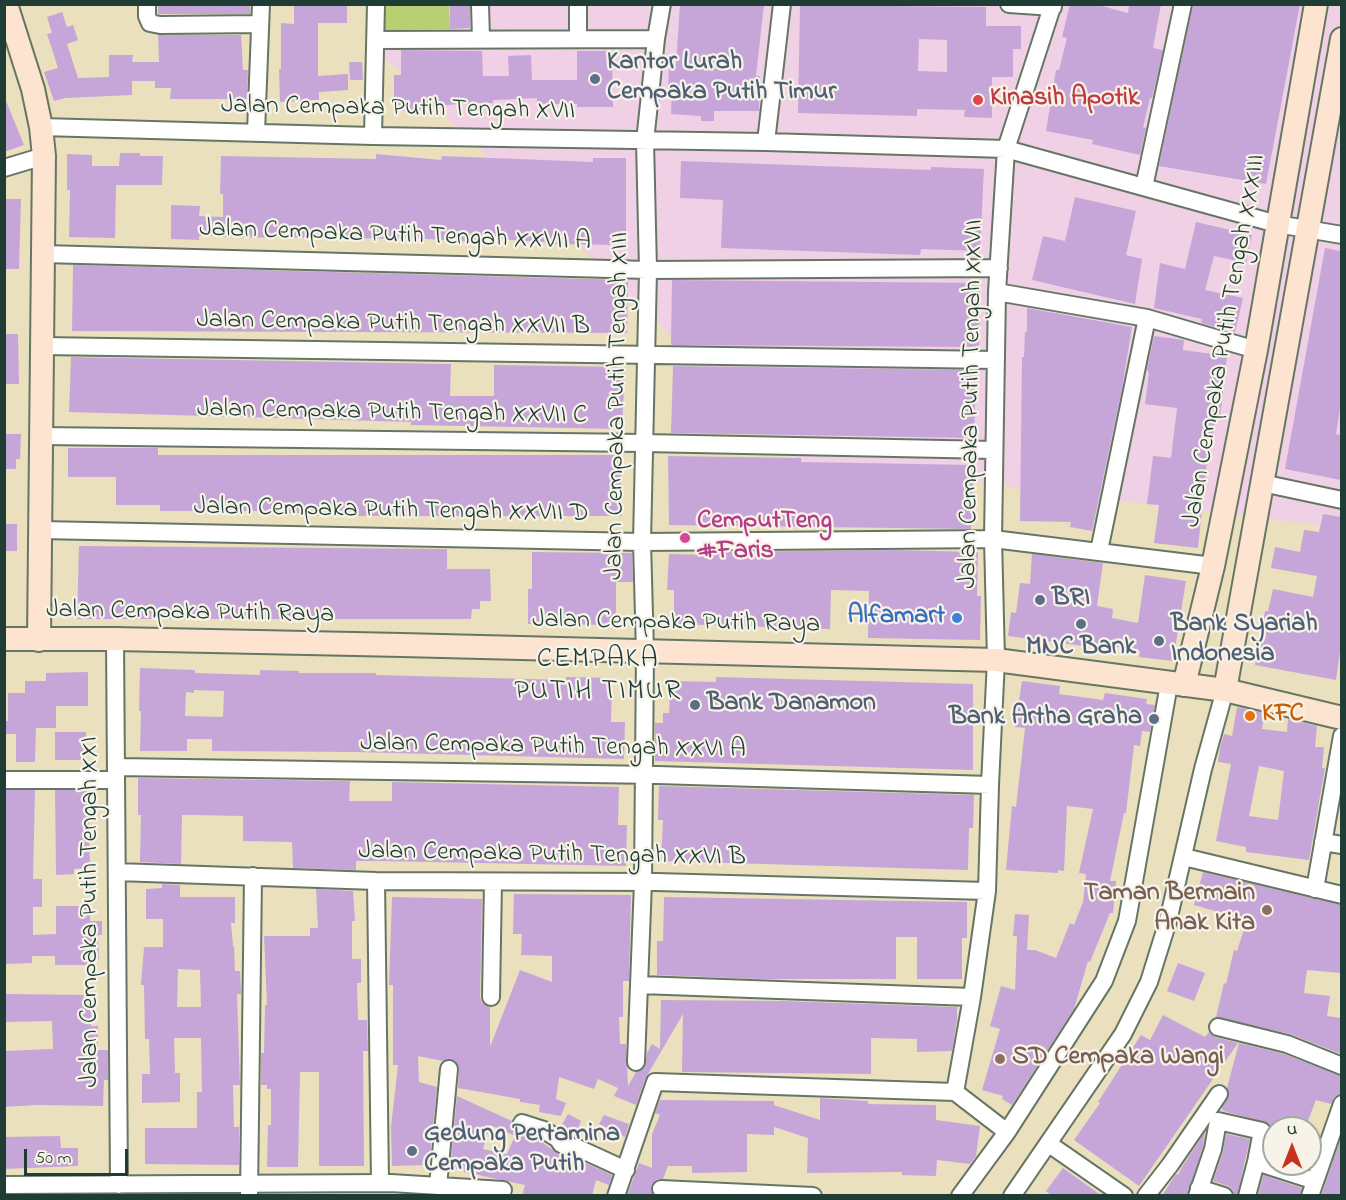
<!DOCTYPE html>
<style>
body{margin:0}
#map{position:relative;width:1346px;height:1200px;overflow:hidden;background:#eae0be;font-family:"Indie Flower",sans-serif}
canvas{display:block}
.frame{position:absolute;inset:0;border:6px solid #1f3d34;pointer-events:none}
.north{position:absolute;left:1262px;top:1116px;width:60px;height:60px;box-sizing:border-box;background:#f7f3e8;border:2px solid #a1aaa0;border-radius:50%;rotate:0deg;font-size:16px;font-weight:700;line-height:24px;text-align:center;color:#1f3d34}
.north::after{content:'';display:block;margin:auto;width:21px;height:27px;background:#c8321e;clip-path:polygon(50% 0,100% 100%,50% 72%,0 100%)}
.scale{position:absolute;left:24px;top:1149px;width:104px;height:27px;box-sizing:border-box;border:3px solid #1f3d34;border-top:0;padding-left:8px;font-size:18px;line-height:21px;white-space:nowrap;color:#1f3d34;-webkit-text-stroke:4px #f7f3e8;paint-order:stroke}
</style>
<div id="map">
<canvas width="1346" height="1200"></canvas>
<div class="frame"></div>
<div class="north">U</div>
<div class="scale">50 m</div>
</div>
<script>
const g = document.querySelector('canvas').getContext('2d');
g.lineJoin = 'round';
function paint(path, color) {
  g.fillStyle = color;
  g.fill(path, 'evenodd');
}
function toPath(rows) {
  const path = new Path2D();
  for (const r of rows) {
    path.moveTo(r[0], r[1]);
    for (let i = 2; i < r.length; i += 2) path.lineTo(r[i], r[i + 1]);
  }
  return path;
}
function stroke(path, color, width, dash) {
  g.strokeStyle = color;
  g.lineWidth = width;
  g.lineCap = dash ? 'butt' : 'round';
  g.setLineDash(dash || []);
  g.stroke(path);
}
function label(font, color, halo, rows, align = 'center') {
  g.font = font + ' "Indie Flower",sans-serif';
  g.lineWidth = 4.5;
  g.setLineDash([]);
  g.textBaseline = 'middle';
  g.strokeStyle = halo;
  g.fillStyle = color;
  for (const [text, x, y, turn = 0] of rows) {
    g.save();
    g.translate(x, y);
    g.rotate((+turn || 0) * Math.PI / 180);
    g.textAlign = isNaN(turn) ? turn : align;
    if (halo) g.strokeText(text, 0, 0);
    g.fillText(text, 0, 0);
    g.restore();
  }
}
paint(toPath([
 [371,4,1341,5,1341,528,798,460,368,41]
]), '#f0d0e4');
paint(toPath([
 [384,5,449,5,450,29,385,30]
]), '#b8cf73');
paint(toPath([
 [158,4,250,4,250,14,158,14],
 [294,4,347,4,347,23,318,23,318,76,348,74,348,90,319,92,319,100,280,102,279,69,281,69,281,23,294,24],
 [450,4,470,4,470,28,450,29],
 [680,4,764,4,756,76,760,76,759,111,714,111,714,121,701,121,701,116,671,114,672,90,668,90,669,64,676,64],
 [1070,4,1094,4,1128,13,1129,4,1161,4,1153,48,1163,50,1152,98,1150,98,1143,127,1146,128,1140,155,1092,144,1093,140,1046,131,1056,70,1059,70,1067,38,1062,37],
 [1193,4,1300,4,1266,184,1159,166],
 [800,5,986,7,986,26,1021,26,1021,49,1013,49,1013,77,992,77,992,118,964,117,965,110,917,109,917,116,798,113],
 [919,39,947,40,947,72,918,71],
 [62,12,67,27,73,25,78,40,67,44,78,78,109,77,109,55,133,55,132,62,159,62,158,35,241,35,243,70,248,70,247,99,170,99,171,88,155,88,155,81,132,81,132,95,65,98,54,101,44,72,58,68,47,34,52,33,47,17],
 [401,50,482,51,483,76,509,76,508,56,531,55,532,80,577,80,577,51,612,51,613,107,577,107,577,104,537,104,537,98,493,100,493,103,457,104,421,108,421,110,394,111,394,75,401,75],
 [349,62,362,62,363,80,350,80],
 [4,96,24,145,4,152],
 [120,153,140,153,140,156,163,156,162,185,116,185,115,238,69,237,70,190,67,190,67,154,92,155,92,166,119,166],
 [376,154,441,160,442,156,593,162,593,158,626,158,626,245,545,244,545,242,478,238,478,242,426,239,222,237,222,236,199,236,199,240,171,239,171,205,200,206,199,216,223,217,223,194,220,194,221,156,376,159],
 [681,161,931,170,931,167,984,169,980,251,921,249,920,255,721,248,723,200,680,198],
 [1075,197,1136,211,1126,255,1142,259,1135,304,1032,280,1043,236,1065,241],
 [4,199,21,199,19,269,4,269],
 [1196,222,1252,235,1246,263,1214,256,1205,290,1243,298,1235,332,1201,323,1202,319,1154,308,1160,263,1185,269],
 [1325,248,1341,251,1341,402,1336,434,1341,435,1341,480,1285,469],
 [73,265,628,280,627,333,72,331],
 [672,280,980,283,979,347,673,345,671,344],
 [1027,308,1132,327,1122,388,1092,531,1070,527,1071,522,1020,521,1022,357,1024,357,1025,332,1027,332],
 [4,334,18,334,19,384,4,384],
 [1154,336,1184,340,1183,350,1227,356,1220,418,1215,418,1210,460,1207,460,1198,548,1154,543,1159,505,1147,504,1153,456,1171,458,1177,408,1145,404,1149,373,1147,370],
 [71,357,451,364,450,396,494,396,494,365,625,367,622,429,411,425,411,422,69,412],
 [673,366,976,370,974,438,671,433],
 [4,434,21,434,20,459,16,459,16,469,4,469],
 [68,448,158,448,158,455,620,455,622,516,312,516,312,513,282,513,282,511,160,511,160,505,116,505,116,477,68,477],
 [668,456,801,458,801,462,974,465,971,529,669,525],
 [1323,514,1341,517,1341,645,1336,680,1255,665,1265,611,1268,611,1273,589,1313,597,1317,576,1271,568,1275,547,1300,552,1304,530,1319,532],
 [4,524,17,524,17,551,4,551],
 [79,546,447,549,447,569,490,569,491,601,480,601,480,609,472,609,471,619,77,619],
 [894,550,978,552,977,596,981,596,980,640,868,638,869,591,831,590,830,629,674,624,674,590,667,590,669,554,710,555,710,552],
 [532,552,632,553,633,582,616,582,616,625,528,624,528,589,532,589],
 [1032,554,1103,563,1097,606,1113,609,1112,618,1138,623,1145,575,1186,581,1173,661,1139,657,1140,651,1107,645,1107,649,1008,636,1011,612,1016,613,1020,583,1030,584],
 [140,668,195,670,195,673,260,675,260,670,299,671,299,673,376,673,376,675,566,680,566,677,612,678,611,722,625,722,624,759,354,752,212,751,212,739,187,739,187,751,140,751,141,711,139,711],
 [194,690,224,691,223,717,185,716,186,692,194,693],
 [88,672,88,706,56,706,56,728,36,728,35,762,16,762,16,734,4,734,4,721,8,721,8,693,25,693,25,681,46,681,46,673],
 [716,677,973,684,973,770,655,761,655,723,663,723,663,713,669,713,671,681,716,682],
 [1022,681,1060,686,1059,694,1103,700,1105,693,1147,699,1146,704,1155,705,1150,732,1142,731,1140,746,1134,745,1126,813,1124,813,1110,881,1116,881,1113,913,1110,913,1090,962,1088,961,1074,1009,1012,1105,1002,1099,1003,1096,982,1090,1000,1029,990,1026,1001,986,1015,990,1017,936,1013,936,1015,914,1029,915,1027,950,1035,950,1056,958,1070,923,1074,925,1083,902,1086,874,1079,873,1093,809,1067,806,1064,871,1058,870,1058,873,1006,870,1012,806,1016,807,1025,728,1015,727],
 [1237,707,1265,713,1262,729,1287,732,1288,719,1317,726,1315,747,1324,747,1322,768,1325,768,1309,860,1246,852,1246,847,1216,841,1231,764,1218,762,1220,748,1224,734,1232,736],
 [1259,766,1284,771,1278,820,1249,816],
 [55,732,86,732,86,760,55,760],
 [138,778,350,781,349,801,392,801,392,782,619,787,618,825,627,825,626,866,381,861,356,861,356,870,293,868,292,842,243,841,243,816,194,815,182,815,181,864,140,862,141,815,138,815],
 [659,786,974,795,973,828,969,828,968,870,661,861,663,820,658,820],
 [4,790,35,790,33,879,42,879,42,907,33,907,33,935,56,934,56,906,90,906,90,921,102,921,102,935,98,935,99,959,91,959,91,965,55,965,55,956,32,956,32,963,4,964],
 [55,790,88,790,90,868,74,869,74,874,56,875],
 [1203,872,1341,905,1341,973,1307,970,1304,993,1330,996,1327,1016,1341,1018,1341,1054,1290,1034,1216,1017,1224,983,1226,984,1234,950,1237,951,1247,920,1194,905],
 [162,884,180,885,180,897,235,897,235,923,231,923,233,946,234,946,235,971,240,971,241,992,241,994,237,994,240,1085,233,1085,234,1127,239,1127,239,1165,145,1164,145,1128,197,1128,197,1092,202,1092,201,1038,174,1038,175,1073,180,1073,180,1102,142,1103,142,1074,150,1074,149,1039,145,1039,144,985,141,985,144,947,163,947,163,919,146,919,146,889,162,888],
 [178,969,200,970,201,1007,177,1007],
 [316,889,353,891,355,921,352,921,352,959,361,959,361,983,357,983,358,1020,367,1020,368,1051,363,1051,364,1166,319,1166,319,1072,300,1072,298,1167,267,1167,268,1125,271,1125,271,1089,267,1089,267,1085,261,1085,261,1053,264,1053,265,1005,267,1005,264,936,310,936,310,928,318,928],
 [514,894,631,895,629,981,623,981,623,1017,619,1017,620,1044,626,1044,628,1086,636,1072,645,1067,647,1053,652,1044,660,1049,661,1000,782,1001,957,1007,957,1020,952,1051,917,1052,917,1039,871,1038,871,1074,682,1072,683,1014,645,1079,636,1105,614,1096,618,1088,598,1079,594,1089,559,1077,556,1099,566,1103,561,1116,539,1112,540,1105,520,1102,520,1099,458,1088,459,1069,456,1061,449,1059,443,1061,418,1056,419,1082,437,1087,429,1165,392,1166,391,1127,398,1065,393,1065,393,985,389,985,392,897,482,899,481,954,479,954,481,955,480,997,482,1003,490,1007,490,1047,520,970,552,982,552,956,521,955,522,934,513,934],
 [664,897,967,902,967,938,962,938,962,979,917,979,917,937,896,937,896,979,757,979,657,975,657,941,663,941],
 [1178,963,1205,973,1194,1001,1167,991],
 [4,994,92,995,91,1026,98,1026,98,1050,108,1050,108,1080,104,1080,103,1106,37,1105,4,1107,4,1051,53,1049,52,1021,4,1022],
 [1163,1015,1205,1037,1209,1032,1215,1037,1238,1043,1139,1186,1074,1140,1100,1103,1098,1102,1141,1035,1150,1040],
 [1239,1043,1284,1054,1341,1076,1341,1094,1335,1096,1331,1104,1316,1100,1305,1128,1274,1128,1274,1157,1268,1155,1272,1132,1269,1123,1223,1111,1222,1108,1229,1095,1227,1088],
 [457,1096,512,1121,515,1130,539,1140,558,1154,567,1156,566,1160,578,1165,581,1161,612,1175,609,1185,596,1180,592,1196,522,1196,525,1185,464,1172,464,1169,450,1169],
 [490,1125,515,1136,507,1154,483,1149],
 [820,1098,868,1101,868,1104,936,1105,936,1120,980,1126,976,1156,970,1164,937,1160,936,1176,902,1175,902,1172,807,1173,808,1138,774,1127,774,1135,747,1134,747,1172,692,1173,692,1166,668,1166,663,1179,657,1179,652,1184,651,1189,653,1196,627,1196,639,1163,652,1168,652,1134,660,1115,655,1113,660,1100,774,1101,774,1105,820,1120],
 [568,1114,581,1121,575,1137,568,1135,560,1128],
 [604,1115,629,1124,625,1137,599,1124],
 [1205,1132,1203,1146,1187,1196,1162,1196,1176,1174,1178,1175,1182,1167],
 [1226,1134,1250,1139,1237,1196,1234,1196,1232,1189,1228,1186,1213,1181,1223,1152],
 [60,1136,61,1148,78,1148,78,1166,4,1169,4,1137],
 [1341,1137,1341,1196,1321,1196],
 [1063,1168,1102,1196,1052,1196,1046,1191],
 [1263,1175,1302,1188,1300,1196,1258,1196]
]), '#c6a6d8');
const street = toPath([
 [147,4,147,16,150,23,160,25,260,24],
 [480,4,481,39],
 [1009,4,1053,7],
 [578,39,578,4],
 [375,40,656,39],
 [41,127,373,136,766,142,1006,149,1277,224,1342,235],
 [256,132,261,4],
 [373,136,376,4],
 [766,142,782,4],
 [4,168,44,156],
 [1144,187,1183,4],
 [43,254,648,270,999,268],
 [997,292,1147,318,1256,350],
 [42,346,996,360],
 [41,436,644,443,994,450],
 [1262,483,1342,500],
 [40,530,642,542,993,539,1213,566],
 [1099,551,1147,318],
 [115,639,119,1185],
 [116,767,657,775,990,785],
 [4,780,116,780],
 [1323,842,1342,845],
 [1184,857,1342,895],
 [117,872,376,881,656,882,987,891],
 [376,881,380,1183],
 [1315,889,1342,736],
 [640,985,972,997],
 [491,997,493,882],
 [1218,1027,1287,1044,1342,1066],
 [636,1062,643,882,645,652,642,542,648,270,645,141,656,39,662,4],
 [522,1123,544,1130,558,1139,561,1144,580,1149,626,1170],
 [1007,1132,955,1092,972,997,987,891,990,785,996,660,993,539,997,292,1006,149,1053,4],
 [1049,1144,1124,1196],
 [4,1185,391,1183,503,1190],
 [438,1186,449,1069],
 [1199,1188,1224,1196],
 [661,1189,813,1196],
 [249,1196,253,876],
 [616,1196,655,1082,955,1092],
 [960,1196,1007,1132,1104,981,1127,921,1169,684],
 [1012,1196,1123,1034,1149,982,1168,921,1203,769,1225,690],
 [1146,1196,1170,1165,1219,1094],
 [1197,1196,1213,1149,1218,1121,1262,1131,1256,1162],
 [1247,1196,1256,1162,1315,1181],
 [1310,1196,1342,1104]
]);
const secondary = toPath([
 [6,4,33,89,41,127,44,156,39,640],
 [4,639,115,639,402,645,996,660,1225,690,1342,718],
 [1184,685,1213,566,1256,350,1316,4],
 [1225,690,1342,39]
]);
stroke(street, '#667664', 20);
stroke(secondary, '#667664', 26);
stroke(street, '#fff', 16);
stroke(secondary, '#fde4d1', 22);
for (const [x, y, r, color] of [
 [595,79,6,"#5c6f8a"],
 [978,100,6,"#e0444e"],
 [685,538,6,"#d1479c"],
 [1040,600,6,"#5c6f8a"],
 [957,618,6,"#3f7fe0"],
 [1081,624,6,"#5c6f8a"],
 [1159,641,6,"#5c6f8a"],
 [695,705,6,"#5c6f8a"],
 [1250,716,6,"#e8710a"],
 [1154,719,6,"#5c6f8a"],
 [1267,910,6,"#8d6e63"],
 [1000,1059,6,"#8d6e63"],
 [412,1151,6,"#5c6f8a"]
]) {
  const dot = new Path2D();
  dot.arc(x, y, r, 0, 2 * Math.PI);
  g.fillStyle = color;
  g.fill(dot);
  stroke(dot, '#f7f3e8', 2);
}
label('bold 26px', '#4e5e75', '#f7f3e8', [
 ["Kantor Lurah",607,64],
 ["Cempaka Putih Timur",607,94],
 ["BRI",1052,600],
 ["Bank Syariah",1171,626],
 ["Indonesia",1171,656],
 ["MNC Bank",1081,649,"center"],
 ["Bank Danamon",707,705],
 ["Bank Artha Graha",1142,719,"right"],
 ["Gedung Pertamina",424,1136],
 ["Cempaka Putih",424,1166]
], 'left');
label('bold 26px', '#be3a42', '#f7f3e8', [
 ["Kinasih Apotik",990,100]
], 'left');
label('26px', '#1f3d34', '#f7f3e8', [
 ["Jalan Cempaka Putih Tengah XVII",398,110,1],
 ["Jalan Cempaka Putih Tengah XXVII A",395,237,2],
 ["Jalan Cempaka Putih Tengah XXVII B",393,325,1],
 ["Jalan Cempaka Putih Tengah XXXIII",1226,341,-80],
 ["Jalan Cempaka Putih Tengah XXVII",973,404,-89],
 ["Jalan Cempaka Putih Tengah XIII",619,406,-89],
 ["Jalan Cempaka Putih Tengah XXVII C",392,414,1],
 ["Jalan Cempaka Putih Tengah XXVII D",391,512,1],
 ["Jalan Cempaka Putih Raya",190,614,1],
 ["Jalan Cempaka Putih Raya",676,624,1],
 ["Jalan Cempaka Putih Tengah XXVI A",553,748,1],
 ["Jalan Cempaka Putih Tengah XXVI B",552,856,1],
 ["Jalan Cempaka Putih Tengah XXI",92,912,-90]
]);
label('bold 26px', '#b23c85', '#f7f3e8', [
 ["CemputTeng",697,523],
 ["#Faris",697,553]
], 'left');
label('bold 26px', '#366cbe', '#f7f3e8', [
 ["Alfamart",945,618]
], 'right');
label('bold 26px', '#c56008', '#f7f3e8', [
 ["KFC",1262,716]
], 'left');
label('bold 26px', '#785e54', '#f7f3e8', [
 ["Taman Bermain",1255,895],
 ["Anak Kita",1255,925],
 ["SD Cempaka Wangi",1012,1059,"left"]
], 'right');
g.letterSpacing = '1.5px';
label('28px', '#1f3d34', '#f7f3e8', [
 ["CEMPAKA",598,661],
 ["PUTIH TIMUR",598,693]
]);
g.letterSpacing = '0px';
</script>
